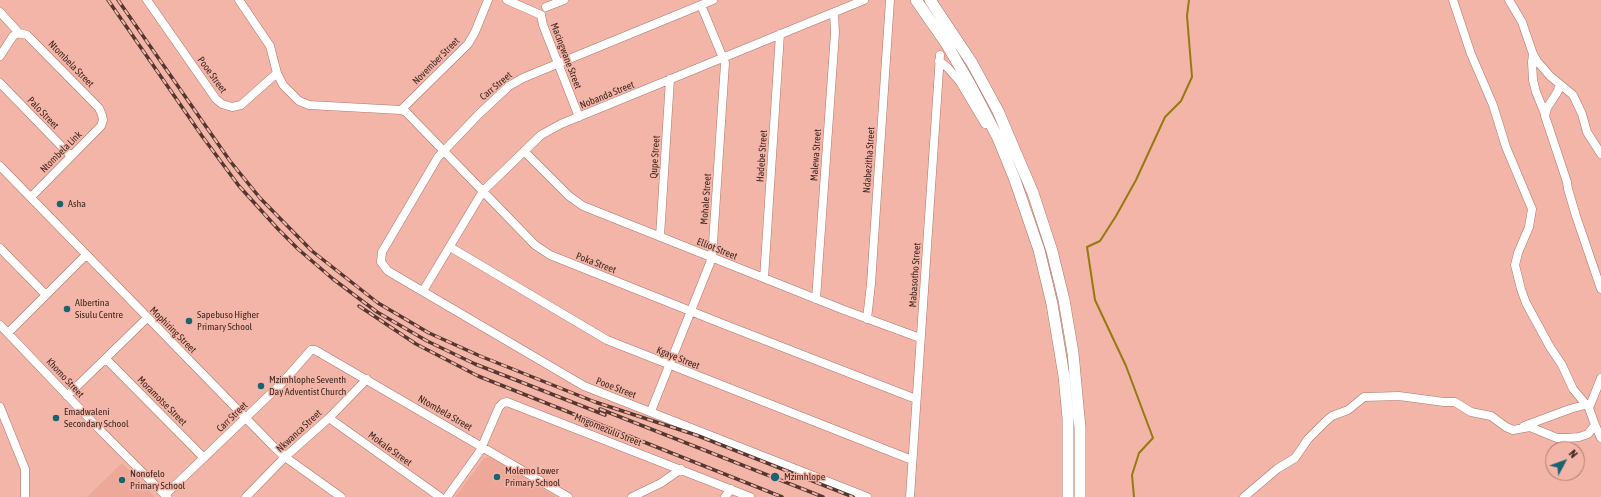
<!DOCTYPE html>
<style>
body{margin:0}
#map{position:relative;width:1601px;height:497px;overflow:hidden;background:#f3b5a7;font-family:"Asap Condensed",sans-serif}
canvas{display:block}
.north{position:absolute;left:1545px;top:441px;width:40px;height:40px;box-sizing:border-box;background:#f3b5a7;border:1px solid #ab7d72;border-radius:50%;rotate:49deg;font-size:11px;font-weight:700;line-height:16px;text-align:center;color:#402823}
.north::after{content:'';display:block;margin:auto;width:14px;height:18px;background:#1a6371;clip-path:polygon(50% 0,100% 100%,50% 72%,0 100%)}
</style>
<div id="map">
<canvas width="1601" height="497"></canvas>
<div class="north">N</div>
</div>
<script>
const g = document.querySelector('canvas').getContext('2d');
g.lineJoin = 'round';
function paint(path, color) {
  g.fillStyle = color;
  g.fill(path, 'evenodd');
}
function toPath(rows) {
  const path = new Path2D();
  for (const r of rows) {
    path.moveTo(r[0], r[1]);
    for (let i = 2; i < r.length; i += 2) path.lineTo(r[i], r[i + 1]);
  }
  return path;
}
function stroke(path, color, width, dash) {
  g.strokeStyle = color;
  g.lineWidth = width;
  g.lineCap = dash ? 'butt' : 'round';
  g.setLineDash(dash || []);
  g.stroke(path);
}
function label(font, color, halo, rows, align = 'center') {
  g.font = font + ' "Asap Condensed",sans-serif';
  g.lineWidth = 3;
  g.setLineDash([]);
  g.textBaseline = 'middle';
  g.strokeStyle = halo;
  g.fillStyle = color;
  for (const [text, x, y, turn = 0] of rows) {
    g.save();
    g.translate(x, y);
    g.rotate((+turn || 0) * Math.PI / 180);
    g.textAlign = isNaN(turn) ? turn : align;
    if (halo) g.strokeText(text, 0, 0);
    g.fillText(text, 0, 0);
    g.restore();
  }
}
paint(toPath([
 [490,457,557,497,455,497,484,458],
 [122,463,155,497,87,497]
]), '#eda899');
stroke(toPath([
 [1134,497,1132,475,1139,453,1153,438,1126,366,1095,300,1087,247,1100,241,1116,216,1136,180,1165,117,1181,101,1192,77,1187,16,1189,0]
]), '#947a11', 2);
const minor = toPath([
 [147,0,216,99,222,104,232,107,241,105,277,73],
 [239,0,270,46,277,73,283,85,299,101,309,105,401,110,406,112,535,245,550,255,723,324,916,399],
 [507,0,541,15],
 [713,0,523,78,509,86,479,114,438,157,382,252,381,262,388,271,584,386,867,497],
 [1453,0,1471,54,1493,105,1506,147,1532,209,1529,227,1518,253,1515,265,1521,289,1526,303,1550,347,1562,365,1573,389,1589,408],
 [1509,0,1522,22,1533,54,1537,61,1550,76,1573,95,1582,114,1587,132,1601,154],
 [546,7,564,0],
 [0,12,19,33],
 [541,15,543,25,579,117],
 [1533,54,1532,62,1533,80,1536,92,1545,114],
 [0,56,13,36,19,33,27,35,99,108,102,115,103,120,101,126,31,197],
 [939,61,948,68,960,82,985,124],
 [0,83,71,156],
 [1559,84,1558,91,1547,108,1545,116,1567,182,1568,189,1576,216,1601,289],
 [401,110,468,44,475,32,488,0],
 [524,151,569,196,583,206,844,310,920,338],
 [0,166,274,447,285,457,341,497],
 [660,236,670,79],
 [450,247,607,340,912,460],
 [0,248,46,295],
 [764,278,780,34],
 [423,291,483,191,541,135,561,124,864,0],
 [816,299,835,33,834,13],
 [867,319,871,284,890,0],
 [0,325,103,433,167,497],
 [8,333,86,255],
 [106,359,204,458],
 [67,396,147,318],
 [0,407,25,469,25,497],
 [651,411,712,258,725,63,701,5],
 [329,418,440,497],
 [1595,425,1601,438],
 [1524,426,1570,409,1588,404],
 [165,495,282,383,311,350,315,350,568,497],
 [246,497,285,457,329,418,367,379],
 [447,497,480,451,499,407,503,403,507,402,750,497],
 [632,497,661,483,681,469],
 [725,497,731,489],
 [910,497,940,55],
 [1244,497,1277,469,1295,458,1308,439,1325,422,1332,416,1348,410,1364,397,1399,396,1444,402,1455,402,1471,412,1491,416,1506,427,1513,430,1530,427,1557,438,1568,438,1579,437,1588,434,1595,425,1589,408,1601,378]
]);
const major = toPath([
 [916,0,946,43,971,86,998,138,1015,180,1039,250,1052,304,1064,376,1068,418,1068,497],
 [930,0,972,63,998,111,1033,193,1052,251,1064,300,1073,353,1080,428,1080,497]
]);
stroke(minor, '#ae7568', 9);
stroke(major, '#ae7568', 12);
stroke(minor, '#fff', 8);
stroke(major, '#fff', 11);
const rail = toPath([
 [108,0,202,136,239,186,278,229,298,249,333,279,377,312,427,341,475,364,605,415],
 [118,0,230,161,260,198,312,251,378,303,429,333,480,356,595,402,696,435,853,497],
 [359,306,416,344,478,376,782,497],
 [600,409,823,497]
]);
stroke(rail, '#543731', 3.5);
stroke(rail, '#f3b5a7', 2, [6]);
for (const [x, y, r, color] of [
 [60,204,4,"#1a6371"],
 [67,309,4,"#1a6371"],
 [189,321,4,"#1a6371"],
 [261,386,4,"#1a6371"],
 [56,418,4,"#1a6371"],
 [497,477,4,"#1a6371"],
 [775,477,5,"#1a6371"],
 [122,480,4,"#1a6371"]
]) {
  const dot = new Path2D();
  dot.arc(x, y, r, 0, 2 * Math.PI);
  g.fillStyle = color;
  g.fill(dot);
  stroke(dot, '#f3b5a7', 1.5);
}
label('10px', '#402823', '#f3b5a7', [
 ["Macingwane Street",566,56,69],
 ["November Street",436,61,-45],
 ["Ntombela Street",71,64,46],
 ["Pooe Street",212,75,54],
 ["Carr Street",496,86,-40],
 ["Nobanda Street",607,95,-22],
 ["Palo Street",43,113,46],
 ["Ntombela Link",61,152,-45],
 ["Malewa Street",816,155,-86],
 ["Hadebe Street",762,156,-86],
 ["Qupe Street",655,157,-86],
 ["Ndabezitha Street",869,160,-86],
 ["Mohale Street",706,199,-86],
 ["Elliot Street",717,249,22],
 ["Poka Street",596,263,21],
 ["Mabasotho Street",915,275,-86],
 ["Mophiring Street",173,330,45],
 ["Kgaye Street",678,358,22],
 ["Khomo Street",65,378,47],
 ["Pooe Street",616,388,21],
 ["Moramotse Street",162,401,45],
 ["Ntombela Street",445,413,30],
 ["Carr Street",232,417,-44],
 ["Mngomezulu Street",608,430,22],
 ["Nkwanca Street",299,431,-43],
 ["Mokale Street",390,449,36]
]);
label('10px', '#402823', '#f3b5a7', [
 ["Asha",68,204],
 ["Albertina",75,303],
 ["Sisulu Centre",75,315],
 ["Sapebuso Higher",197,315],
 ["Primary School",197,327],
 ["Mzimhlophe Seventh",269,380],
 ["Day Adventist Church",269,392],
 ["Emadwaleni",64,412],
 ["Secondary School",64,424],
 ["Molemo Lower",505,471],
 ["Primary School",505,483],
 ["Nonofelo",130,474],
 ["Primary School",130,486],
 ["Mzimhlope",784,477]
], 'left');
</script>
